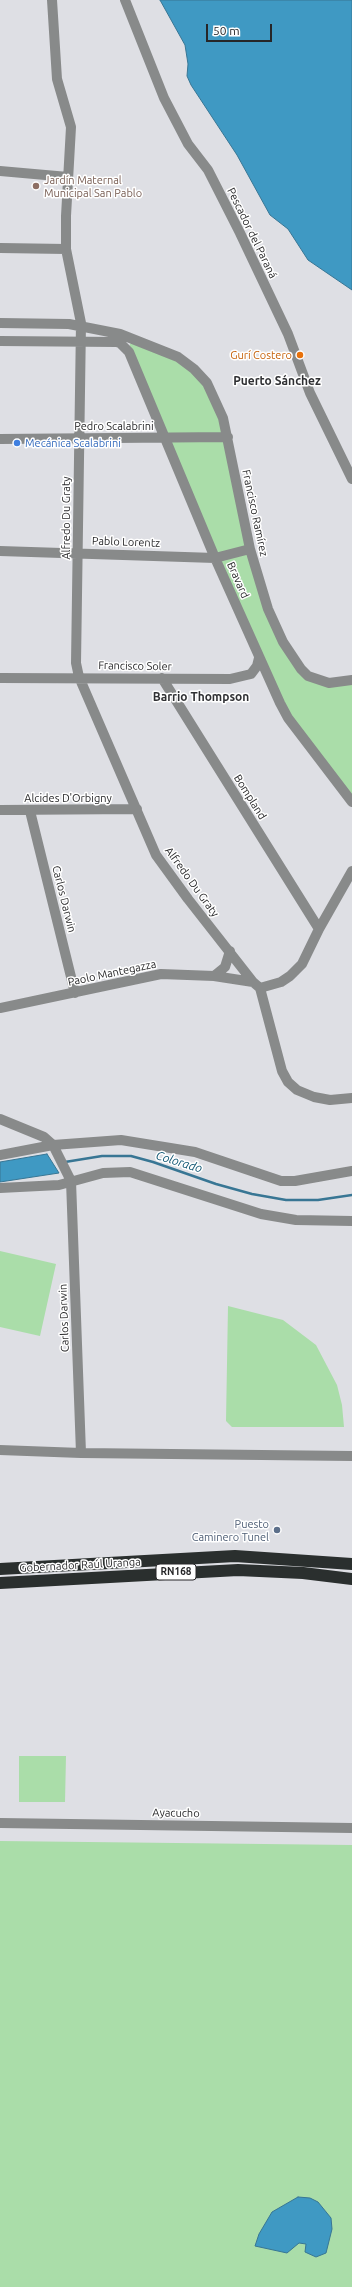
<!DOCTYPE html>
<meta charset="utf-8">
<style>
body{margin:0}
#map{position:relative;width:352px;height:2287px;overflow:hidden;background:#dedfe4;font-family:Ubuntu,sans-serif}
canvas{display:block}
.scale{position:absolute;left:206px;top:24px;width:66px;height:18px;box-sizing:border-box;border:2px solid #262628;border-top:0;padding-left:5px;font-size:12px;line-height:14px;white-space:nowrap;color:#262628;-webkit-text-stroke:3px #fff;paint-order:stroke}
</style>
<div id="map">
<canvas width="352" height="2287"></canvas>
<div class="scale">50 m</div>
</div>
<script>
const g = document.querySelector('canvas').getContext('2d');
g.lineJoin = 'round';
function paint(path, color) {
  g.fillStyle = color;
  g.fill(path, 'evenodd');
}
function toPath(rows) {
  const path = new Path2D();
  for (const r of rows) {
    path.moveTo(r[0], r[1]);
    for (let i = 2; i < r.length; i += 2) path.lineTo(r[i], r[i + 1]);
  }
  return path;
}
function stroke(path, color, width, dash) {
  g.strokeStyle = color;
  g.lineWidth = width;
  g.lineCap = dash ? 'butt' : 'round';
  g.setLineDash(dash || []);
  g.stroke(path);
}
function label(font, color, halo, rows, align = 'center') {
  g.font = font + ' Ubuntu,sans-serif';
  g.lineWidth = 3;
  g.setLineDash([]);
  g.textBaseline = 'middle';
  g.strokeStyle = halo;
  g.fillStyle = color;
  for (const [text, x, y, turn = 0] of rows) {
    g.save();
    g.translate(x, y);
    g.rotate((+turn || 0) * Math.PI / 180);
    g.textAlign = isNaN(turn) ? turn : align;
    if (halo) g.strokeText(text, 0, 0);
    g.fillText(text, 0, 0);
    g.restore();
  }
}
paint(toPath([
 [137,340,178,357,216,399,250,549,283,642,318,681,352,680,352,802,288,718,129,352,130,344],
 [0,1251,56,1264,40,1336,0,1327],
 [228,1306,283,1320,316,1345,337,1385,342,1405,344,1427,232,1427,226,1421],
 [19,1756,66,1756,65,1802,19,1802],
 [0,1841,352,1845,352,2287,0,2287]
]), '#aadda9');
const water = toPath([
 [160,0,352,0,352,290,308,260,288,229,270,215,237,155,191,85,187,76,188,64,185,45,160,0],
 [47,1154,59,1173,0,1182,0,1162,47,1154],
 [298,2197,310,2198,318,2202,331,2218,332,2229,326,2253,316,2257,305,2252,306,2244,299,2243,287,2253,255,2246,259,2234,272,2212,298,2197]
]);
paint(water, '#3f99c3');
stroke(water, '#387694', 1);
stroke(toPath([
 [65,1162,102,1156,131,1156,153,1162,216,1184,252,1194,286,1200,318,1200,352,1195]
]), '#387694', 2.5);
stroke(toPath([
 [52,0,57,79,71,127,66,216,66,249,81,323,76,663,79,677,156,855,188,899,253,982,260,988],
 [125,0,164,98,188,144,208,170,240,233,288,334,310,393,352,479],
 [0,171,68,177],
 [0,248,66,249],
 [0,323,69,324,120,334,178,357,194,369,207,383,223,418,250,549,268,609,283,642,301,669,308,676,329,683,352,680],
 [0,341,116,342,120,343,129,352,215,558,280,703,288,718,352,802],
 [0,439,228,437],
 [0,551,215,558,250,549],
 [0,678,230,679,251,674,257,666,259,658],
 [162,678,319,929],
 [0,810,137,809],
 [30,811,75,993],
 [214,976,225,967,230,951],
 [260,988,282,1071,288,1082,297,1090,314,1097,330,1100,352,1098],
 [260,988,281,982,290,976,302,964,319,929,352,871],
 [0,1008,161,974,214,976,253,982],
 [0,1119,44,1137,53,1145,71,1181,81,1453],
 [0,1155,53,1145,121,1140,195,1152,281,1181,295,1181,352,1171],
 [0,1188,59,1185,103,1173,130,1172,261,1214,296,1220,352,1221],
 [0,1450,81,1453,352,1456],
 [0,1823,352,1828]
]), '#888a8a', 10);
stroke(toPath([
 [0,1569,235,1556,352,1564],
 [0,1583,238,1570,303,1573,352,1579]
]), '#2a2f2e', 12);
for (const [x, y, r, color] of [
 [36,186,4,"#8d6e63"],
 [300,355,4,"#e8710a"],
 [17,443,4,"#3f7fe0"],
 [277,1530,4,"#5c6f8a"]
]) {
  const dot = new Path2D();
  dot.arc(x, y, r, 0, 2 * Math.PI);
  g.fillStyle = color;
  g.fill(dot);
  stroke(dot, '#fff', 1.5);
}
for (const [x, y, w] of [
 [176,1572,40]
]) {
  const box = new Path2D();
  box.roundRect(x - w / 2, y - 8, w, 16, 3);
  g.fillStyle = '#fff';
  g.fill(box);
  stroke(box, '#262628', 1);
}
label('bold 10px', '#262628', null, [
 ["RN168",176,1572]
]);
label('11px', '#785e54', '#fff', [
 ["Jardín Maternal",44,180],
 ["Municipal San Pablo",44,193]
], 'left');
label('11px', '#262628', '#fff', [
 ["Pescador del Paraná",252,233,64],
 ["Pedro Scalabrini",114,426],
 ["Francisco Ramírez",255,513,78],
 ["Alfredo Du Graty",66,518,-90],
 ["Pablo Lorentz",126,542,2],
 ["Bravard",238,580,66],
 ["Francisco Soler",135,666,1],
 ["Bompland",250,797,58],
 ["Alcides D'Orbigny",68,798],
 ["Alfredo Du Graty",192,882,54],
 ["Carlos Darwin",64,899,76],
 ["Paolo Mantegazza",112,973,-12],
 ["Carlos Darwin",64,1318,-92],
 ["Gobernador Raúl Uranga",80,1565,-3],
 ["Ayacucho",176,1813,1]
]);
label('11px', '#c56008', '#fff', [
 ["Gurí Costero",292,355]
], 'right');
label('11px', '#366cbe', '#fff', [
 ["Mecánica Scalabrini",25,443]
], 'left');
label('11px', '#4e5e75', '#fff', [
 ["Puesto",269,1524],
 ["Caminero Tunel",269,1537]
], 'right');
label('bold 12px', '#2f3033', '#fff', [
 ["Puerto Sánchez",277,381],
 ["Barrio Thompson",201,697]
]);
label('italic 12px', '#115774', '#fff', [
 ["Colorado",179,1162,17]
]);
</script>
